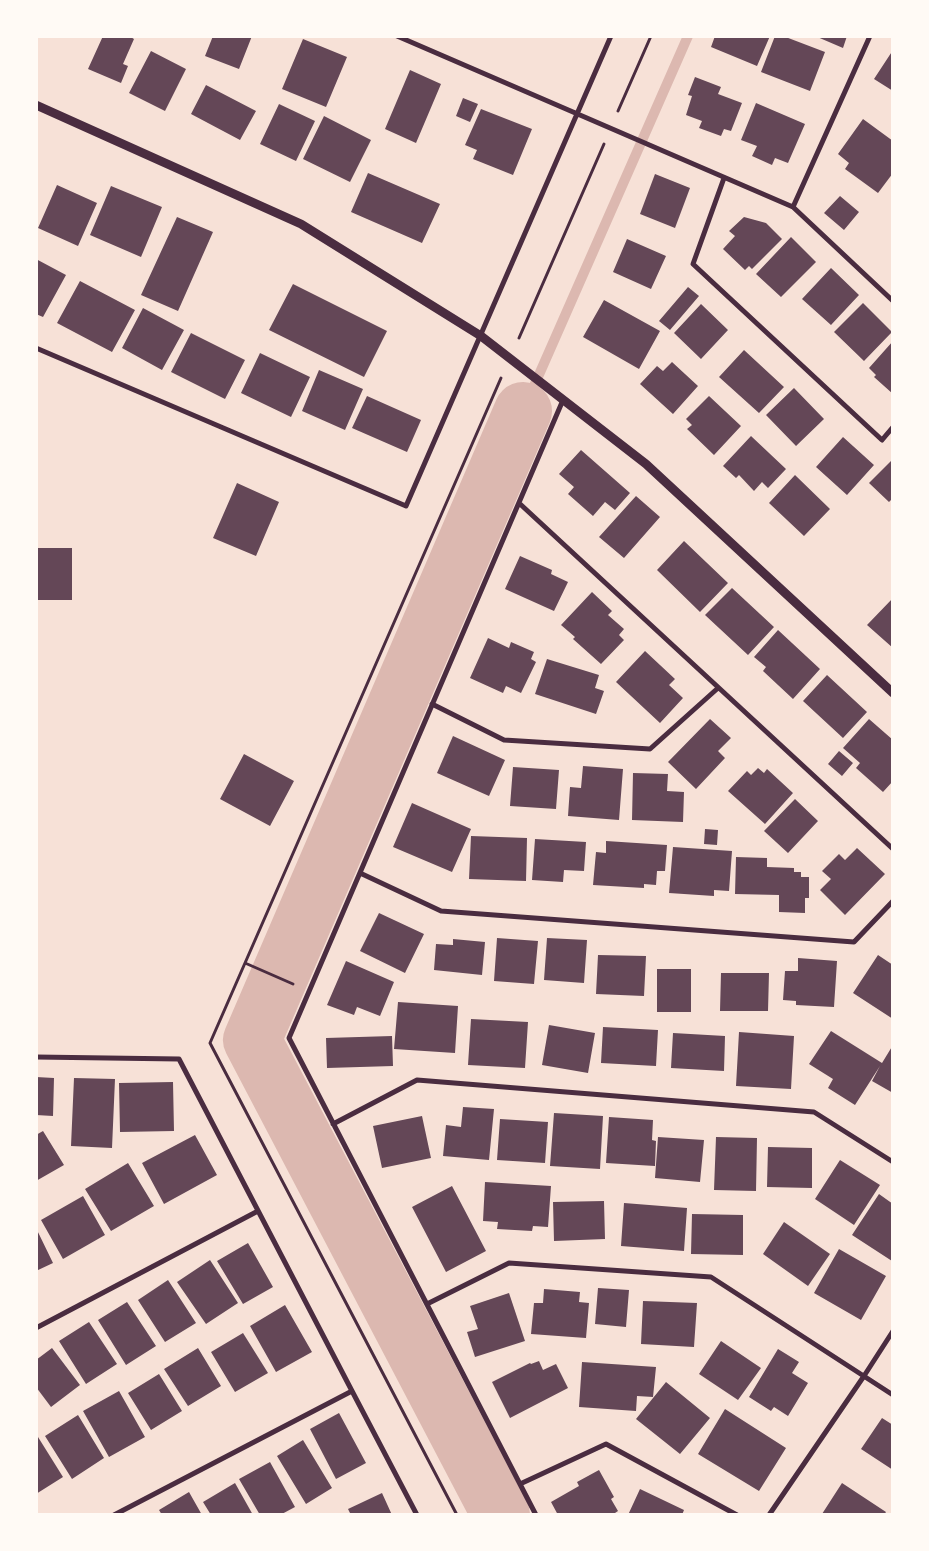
<!DOCTYPE html>
<style>
body{margin:0}
#map{position:relative;width:929px;height:1551px;overflow:hidden;background:#f7e1d7;font-family:Inter,sans-serif}
canvas{display:block}
.frame{position:absolute;inset:0;border:38px solid #fffaf5;pointer-events:none}
</style>
<div id="map">
<canvas width="929" height="1551"></canvas>
<div class="frame"></div>
</div>
<script>
const g = document.querySelector('canvas').getContext('2d');
g.lineJoin = 'round';
function toPath(rows) {
  const path = new Path2D();
  for (const r of rows) {
    path.moveTo(r[0], r[1]);
    for (let i = 2; i < r.length; i += 2) path.lineTo(r[i], r[i + 1]);
  }
  return path;
}
function stroke(path, color, width, dash) {
  g.strokeStyle = color;
  g.lineWidth = width;
  g.lineCap = dash ? 'butt' : 'round';
  g.setLineDash(dash || []);
  g.stroke(path);
}
function paint(path, color) {
  g.fillStyle = color;
  g.fill(path, 'evenodd');
}
stroke(toPath([
 [523,411,688,36]
]), '#dcb8b0', 10);
stroke(toPath([
 [501,1515,252,1040,523,411]
]), '#dcb8b0', 58);
paint(toPath([
 [103,36,129,36,134,39,123,64,128,66,121,83,88,69],
 [213,36,252,36,239,69,205,56],
 [715,36,770,36,757,66,711,47],
 [775,36,783,36,825,52,810,91,761,72],
 [815,36,847,36,843,48],
 [303,39,347,57,326,107,282,89],
 [893,50,893,91,874,79],
 [151,51,186,69,165,111,129,93],
 [410,70,441,84,416,143,385,129],
 [695,77,721,87,718,94,742,103,731,131,724,129,721,136,699,128,702,121,686,115,692,96,688,95],
 [206,85,256,111,240,140,191,114],
 [463,98,478,104,470,122,456,116],
 [756,103,805,124,788,163,775,158,772,165,752,156,757,146,741,140],
 [279,104,315,121,296,161,260,144],
 [481,109,532,129,513,175,473,159,477,150,465,145],
 [324,116,371,140,350,182,303,159],
 [863,119,893,141,893,173,878,193,845,169,849,163,838,154],
 [368,173,440,204,422,243,351,212],
 [655,174,690,188,675,228,640,214],
 [57,185,97,203,78,246,38,228],
 [111,186,162,207,141,257,90,235],
 [840,196,859,212,844,230,824,213],
 [177,217,213,232,178,311,141,295],
 [744,217,766,223,782,239,752,269,749,266,745,270,723,249,735,236,729,231],
 [791,237,816,262,781,297,756,274],
 [627,239,666,256,651,289,613,272],
 [36,259,66,275,43,317,36,314],
 [831,268,859,295,831,325,802,299],
 [80,281,135,310,112,352,57,323],
 [293,284,387,331,364,377,269,330],
 [688,287,699,296,670,330,659,321],
 [604,300,660,331,639,369,583,337],
 [863,303,892,332,864,361,834,332],
 [701,304,728,330,701,359,674,333],
 [143,308,184,330,162,370,122,348],
 [191,333,245,360,225,399,171,372],
 [893,341,893,394,874,377,876,375,869,368],
 [744,350,784,387,759,413,719,377],
 [260,353,310,377,291,417,241,393],
 [672,362,698,386,673,414,640,384,657,366,663,371],
 [319,370,363,389,345,430,302,411],
 [794,388,824,419,796,446,766,415],
 [367,396,421,420,407,452,352,428],
 [709,396,741,426,714,455,687,429,692,425,686,419],
 [751,436,786,469,768,488,762,482,754,491,739,475,736,478,723,466],
 [843,437,874,465,847,495,816,467],
 [581,450,630,493,615,510,605,502,593,516,568,494,574,487,559,474],
 [893,459,893,498,889,502,869,483],
 [795,475,830,509,804,536,769,503],
 [237,483,279,502,256,556,213,538],
 [636,496,660,517,624,558,599,537],
 [684,541,728,583,700,612,657,570],
 [36,548,72,548,72,600,36,600],
 [520,556,552,570,551,574,568,582,554,611,505,589],
 [732,588,774,627,748,655,705,615],
 [592,592,612,611,608,615,624,629,619,635,624,640,601,664,573,639,575,637,561,625],
 [893,598,893,648,867,625],
 [778,630,820,669,793,699,763,671,766,667,754,657],
 [488,638,509,648,511,642,534,652,531,659,536,662,521,693,506,686,503,693,470,678],
 [645,651,675,679,669,685,683,698,660,723,616,682],
 [547,659,599,675,595,688,604,691,596,714,535,694],
 [827,675,867,712,843,738,803,701],
 [710,719,731,738,718,751,725,758,696,789,668,762],
 [869,719,893,740,893,781,883,792,856,768,860,763,843,748],
 [453,736,505,760,489,796,437,773],
 [839,751,853,763,842,776,828,764],
 [244,754,294,781,270,826,220,799],
 [583,766,623,769,619,820,568,816,570,787,581,788],
 [513,767,559,770,556,809,510,806],
 [758,768,764,773,767,769,793,793,765,824,728,791,747,771,751,775],
 [633,773,668,774,667,791,684,792,683,822,632,820],
 [795,799,818,821,788,853,764,831],
 [412,803,471,829,452,872,393,847],
 [705,829,718,830,717,845,704,844],
 [471,836,527,838,526,881,469,879],
 [535,839,586,842,584,871,564,870,563,882,532,880],
 [606,841,667,845,665,871,657,871,656,885,644,884,644,888,593,885,596,852,606,853],
 [673,847,732,851,729,891,714,890,714,896,669,893],
 [857,848,885,874,845,915,820,890,831,879,822,871,839,854,845,860],
 [736,857,767,858,767,867,794,868,794,872,801,872,801,877,809,877,809,898,805,898,805,913,779,912,779,895,735,894],
 [379,913,424,934,405,973,360,951],
 [497,938,538,941,534,984,494,981],
 [547,938,587,940,584,983,544,980],
 [453,939,485,942,482,975,434,970,436,944,453,945],
 [598,955,646,956,644,996,596,994],
 [878,955,893,965,893,1019,853,993],
 [798,958,837,961,834,1007,796,1005,796,1001,783,1000,785,971,798,971],
 [346,961,394,982,380,1016,357,1007,354,1015,327,1005],
 [657,969,691,969,691,1012,657,1012],
 [721,973,769,973,768,1011,720,1011],
 [398,1002,458,1006,455,1053,394,1049],
 [471,1019,528,1022,525,1068,468,1065],
 [549,1025,595,1033,588,1073,542,1065],
 [603,1027,658,1030,656,1066,601,1063],
 [831,1031,882,1063,893,1045,893,1093,872,1081,880,1066,855,1105,828,1088,833,1079,809,1064],
 [739,1032,794,1036,791,1089,736,1086],
 [673,1033,725,1036,724,1071,671,1068],
 [392,1036,393,1066,327,1068,326,1038],
 [36,1077,54,1078,53,1116,36,1115],
 [74,1078,115,1079,112,1148,71,1146],
 [173,1082,174,1131,120,1132,119,1083],
 [463,1107,494,1109,489,1160,443,1156,446,1125,461,1127],
 [554,1113,603,1116,600,1169,550,1166],
 [422,1116,431,1158,382,1168,373,1126],
 [609,1117,653,1120,652,1140,656,1141,655,1166,606,1163],
 [500,1119,548,1122,545,1163,497,1160],
 [43,1131,64,1165,36,1181,36,1135],
 [195,1135,217,1175,164,1204,142,1163],
 [658,1137,704,1140,700,1182,655,1178],
 [716,1137,757,1138,756,1191,714,1190],
 [768,1147,812,1148,812,1188,767,1187],
 [840,1160,880,1185,854,1225,815,1199],
 [128,1163,154,1206,111,1231,85,1189],
 [485,1182,551,1186,548,1227,533,1226,532,1231,497,1229,498,1222,483,1221],
 [452,1186,486,1251,446,1272,412,1207],
 [879,1194,893,1204,893,1259,892,1261,852,1235],
 [83,1196,105,1235,63,1259,41,1220],
 [604,1201,605,1239,554,1241,553,1202],
 [624,1203,687,1208,684,1251,621,1246],
 [692,1214,743,1215,743,1255,691,1254],
 [784,1222,830,1254,808,1286,763,1254],
 [36,1228,53,1263,36,1271],
 [248,1243,273,1287,243,1304,217,1261],
 [839,1249,886,1276,861,1320,814,1293],
 [210,1260,238,1303,206,1324,177,1282],
 [168,1280,196,1323,165,1342,138,1300],
 [598,1288,629,1290,626,1327,595,1324],
 [544,1289,580,1292,579,1302,589,1303,586,1338,531,1334,534,1303,543,1303],
 [509,1293,525,1341,475,1357,467,1332,478,1329,470,1306],
 [643,1301,697,1303,694,1347,641,1344],
 [127,1302,156,1346,126,1365,98,1320],
 [285,1305,312,1352,276,1372,250,1326],
 [89,1322,117,1364,86,1384,59,1341],
 [243,1333,268,1373,235,1392,211,1352],
 [721,1341,761,1368,738,1400,699,1374],
 [52,1348,80,1385,51,1407,36,1387,36,1360],
 [198,1348,221,1386,188,1406,164,1369],
 [778,1349,799,1362,792,1373,808,1383,788,1416,774,1407,771,1411,749,1397],
 [539,1361,543,1370,556,1364,568,1388,510,1418,492,1382,530,1363,531,1364],
 [582,1362,656,1367,653,1397,637,1396,636,1411,579,1407],
 [159,1374,182,1411,151,1430,128,1393],
 [666,1382,710,1418,680,1454,636,1419],
 [119,1391,145,1437,109,1457,83,1411],
 [725,1409,786,1448,759,1491,698,1454],
 [339,1413,366,1463,336,1479,310,1429],
 [78,1415,104,1458,72,1479,45,1436],
 [882,1418,893,1425,893,1470,861,1449],
 [38,1437,63,1477,36,1494,36,1438],
 [303,1440,332,1488,306,1504,277,1456],
 [270,1462,295,1507,280,1515,260,1515,239,1479],
 [599,1470,614,1497,611,1499,618,1511,612,1515,558,1515,551,1502,579,1486,577,1482],
 [235,1483,253,1515,211,1515,203,1502],
 [842,1483,886,1512,884,1515,822,1514],
 [640,1489,684,1510,682,1515,628,1515],
 [189,1492,202,1515,162,1515,159,1510],
 [382,1493,392,1515,351,1515,348,1509]
]), '#644757');
stroke(toPath([
 [618,111,651,36],
 [519,338,604,144],
 [245,963,293,984],
 [457,1515,210,1043,501,378]
]), '#4a2c40', 3);
stroke(toPath([
 [397,36,793,207,893,301],
 [724,178,693,264,882,440,893,427],
 [793,207,870,36],
 [36,348,406,506,611,36],
 [519,503,893,849],
 [432,704,504,740,650,749,718,688],
 [360,873,441,911,854,942,893,901],
 [36,1057,179,1059,352,1391,114,1515],
 [333,1124,417,1080,814,1112,893,1162],
 [427,1304,509,1263,711,1277,893,1395],
 [36,1328,258,1211],
 [352,1391,417,1515],
 [520,1484,606,1444,737,1515],
 [536,1515,289,1038,563,400],
 [769,1515,864,1376,893,1331]
]), '#4a2c40', 5);
stroke(toPath([
 [36,105,301,224,481,336,646,464,893,693]
]), '#4a2c40', 9);
</script>
